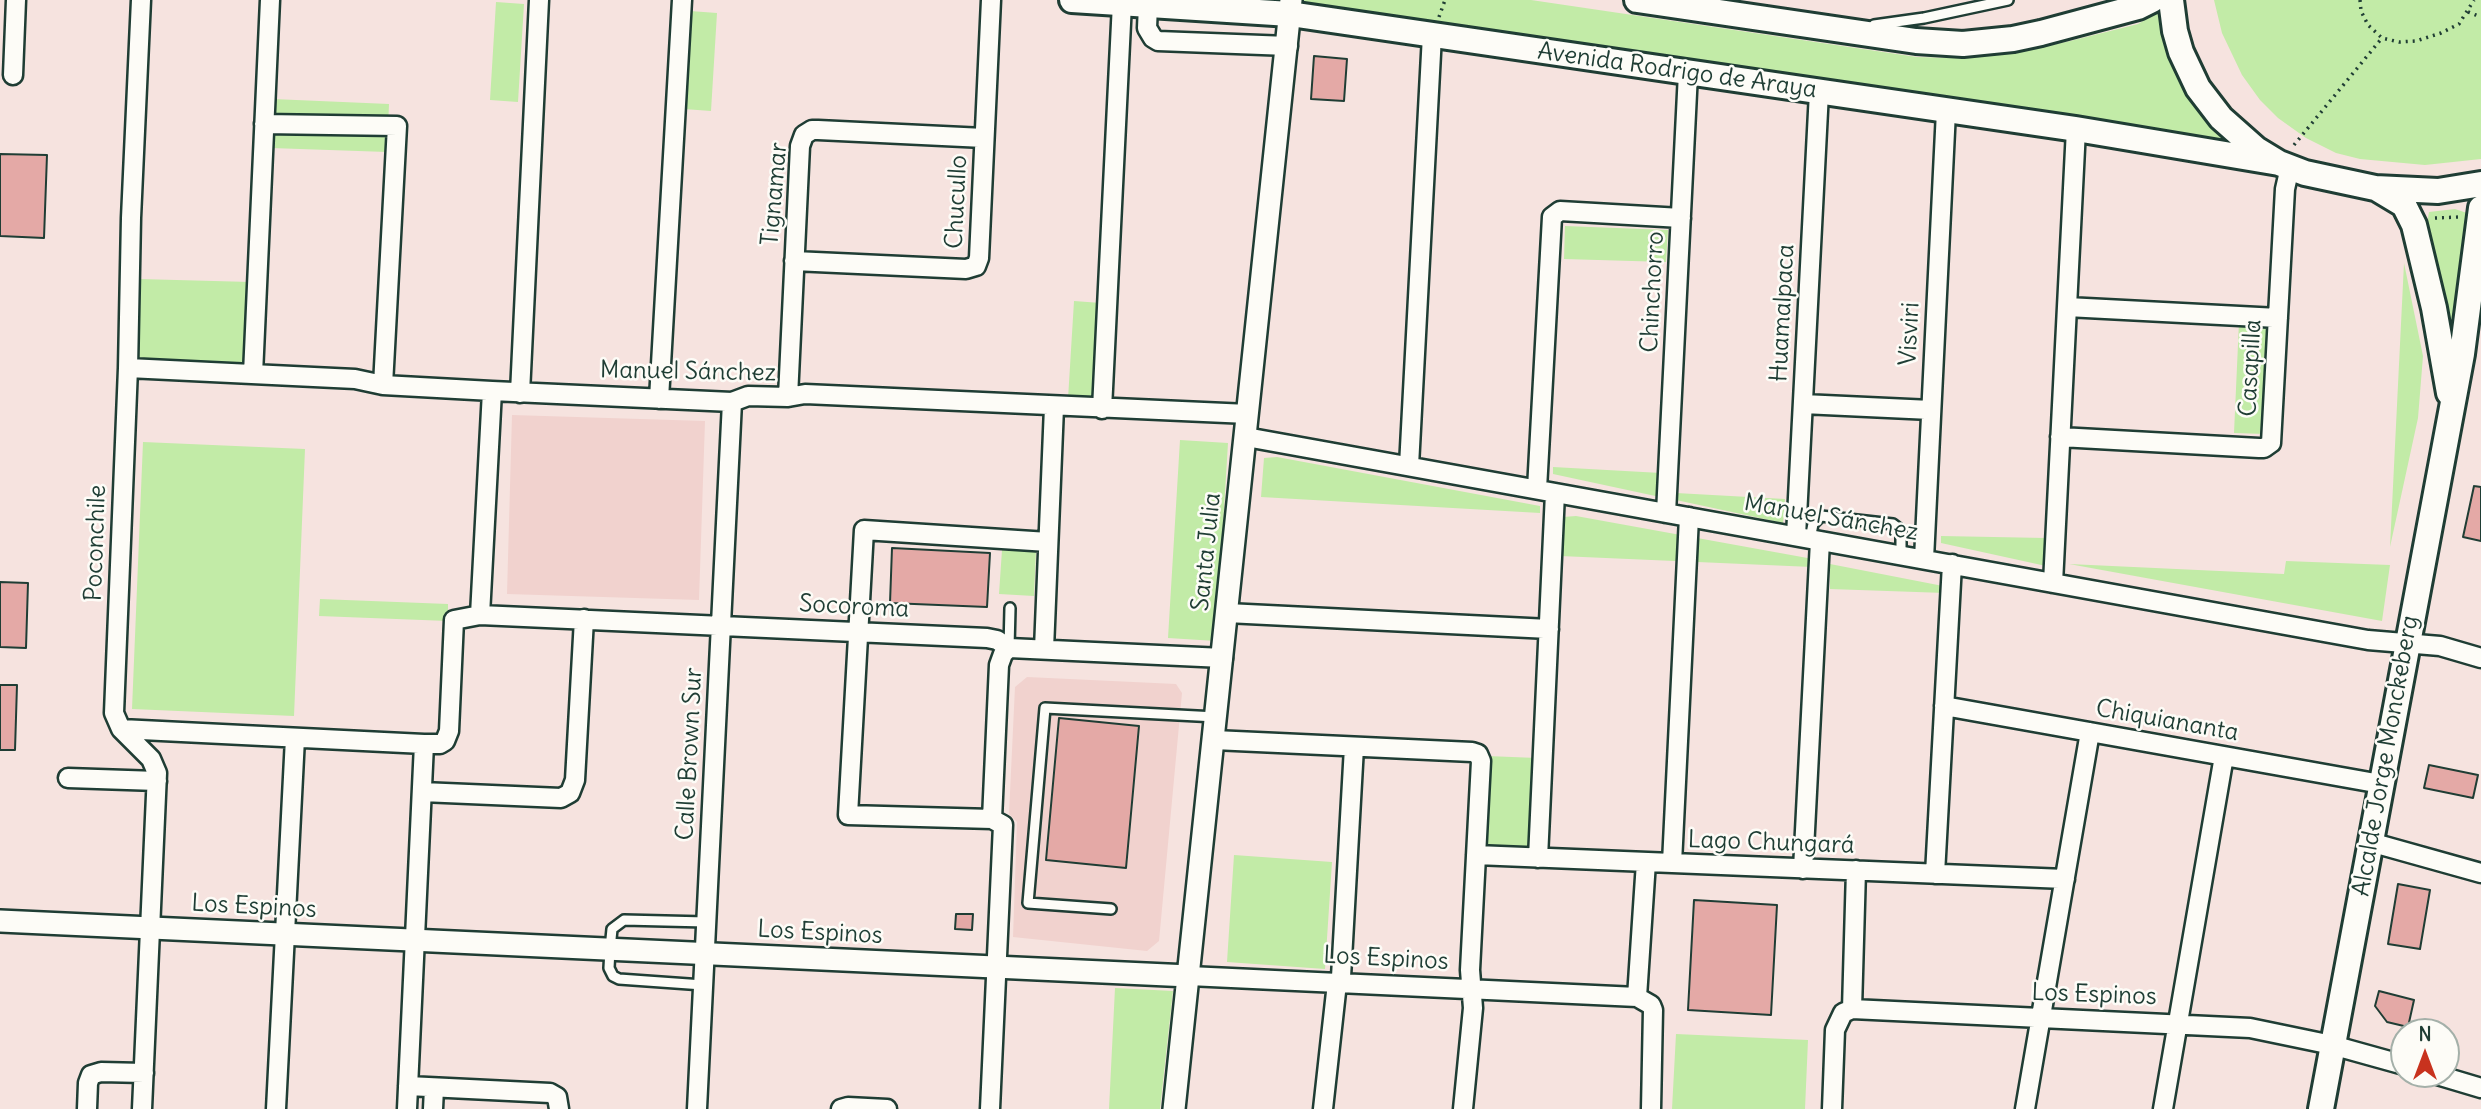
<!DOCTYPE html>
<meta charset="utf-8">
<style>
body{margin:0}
#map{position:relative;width:2481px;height:1109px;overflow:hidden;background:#f6e3df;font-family:Delius,sans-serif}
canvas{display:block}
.north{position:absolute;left:2390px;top:1018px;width:70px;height:70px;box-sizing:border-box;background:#fdfcf7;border:2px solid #a4b0a9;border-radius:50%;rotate:0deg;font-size:19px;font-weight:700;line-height:28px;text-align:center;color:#1f3d34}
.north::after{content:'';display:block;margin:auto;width:24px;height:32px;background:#c8321e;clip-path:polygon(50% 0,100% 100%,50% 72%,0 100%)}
</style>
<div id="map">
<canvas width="2481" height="1109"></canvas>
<div class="north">N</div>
</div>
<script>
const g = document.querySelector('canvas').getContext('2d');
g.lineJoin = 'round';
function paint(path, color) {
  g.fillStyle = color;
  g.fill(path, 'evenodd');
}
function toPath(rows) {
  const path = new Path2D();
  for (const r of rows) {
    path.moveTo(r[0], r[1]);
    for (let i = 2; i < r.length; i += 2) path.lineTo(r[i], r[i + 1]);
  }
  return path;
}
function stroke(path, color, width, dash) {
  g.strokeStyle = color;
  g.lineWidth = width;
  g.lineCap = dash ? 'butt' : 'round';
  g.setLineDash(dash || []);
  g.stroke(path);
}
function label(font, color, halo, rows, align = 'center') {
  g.font = font + ' Delius,sans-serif';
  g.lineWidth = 5;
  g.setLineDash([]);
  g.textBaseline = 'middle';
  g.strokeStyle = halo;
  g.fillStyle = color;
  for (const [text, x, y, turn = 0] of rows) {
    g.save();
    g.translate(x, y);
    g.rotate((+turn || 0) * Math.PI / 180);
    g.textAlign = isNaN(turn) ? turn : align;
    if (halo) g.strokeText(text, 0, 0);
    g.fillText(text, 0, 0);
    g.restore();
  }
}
paint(toPath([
 [512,415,705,421,699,600,507,594],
 [1027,677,1176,684,1182,693,1159,941,1147,951,1013,937,1017,822,1009,814,1015,687]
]), '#f1d2ce');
paint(toPath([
 [1261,0,1531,0,1917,57,1952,58,2017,53,2070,41,2138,24,2161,10,2229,141,2236,149,1446,23,1327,5],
 [2214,0,2481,0,2481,159,2425,165,2360,159,2336,153,2306,138,2278,118,2260,100,2242,75,2222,33],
 [496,2,524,4,518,102,490,100],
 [690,11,717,13,711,111,684,109],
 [273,99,389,104,387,152,271,148],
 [2455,209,2470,214,2452,376,2427,224,2429,212],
 [1565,226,1668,230,1666,262,1564,259],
 [2404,263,2423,356,2418,418,2390,547],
 [139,279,251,282,247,366,137,362],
 [1074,301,1101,303,1095,401,1068,399],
 [2239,322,2270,323,2265,434,2234,433],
 [1180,440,1228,443,1216,641,1168,638],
 [143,442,305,449,294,716,132,709],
 [1277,457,1540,506,1540,513,1261,497,1264,458],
 [1553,467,1661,473,1660,497,1553,474],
 [1676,493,1785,499,1783,523,1676,500],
 [1576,516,1813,559,1812,567,1560,556,1563,517],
 [1941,536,2046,538,2046,566,1941,543],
 [1002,550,1036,551,1034,596,999,594],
 [2286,561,2390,565,2382,621,2069,564,2284,574],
 [1830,564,1943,586,1945,593,1830,589],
 [320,599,448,604,448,621,319,616],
 [1487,756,1537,758,1533,849,1485,848],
 [1234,855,1332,862,1325,969,1227,962],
 [1115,988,1173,991,1160,1109,1109,1109],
 [1676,1034,1808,1040,1805,1109,1672,1109]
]), '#c2eba7');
const building = toPath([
 [1314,56,1347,59,1344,101,1311,99,1314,56],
 [0,154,47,155,44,238,0,236,0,154],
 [2474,486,2481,487,2481,541,2463,537,2474,486],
 [892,548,990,553,987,607,890,603,892,548],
 [0,582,28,583,26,648,0,647,0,582],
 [0,685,17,685,15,750,0,750,0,685],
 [1059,718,1139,726,1126,868,1046,860,1059,718],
 [2429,765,2478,775,2473,798,2424,788,2429,765],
 [2398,884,2430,890,2420,949,2388,944,2398,884],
 [1694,900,1777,905,1771,1015,1688,1010,1694,900],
 [956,914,973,914,972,930,955,929,956,914],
 [2379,991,2414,1000,2408,1027,2387,1022,2375,1006,2379,991]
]);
paint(building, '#e4a9a6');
stroke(building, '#1f3d34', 2);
const service = toPath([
 [1874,25,1924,18,2008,0],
 [1810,539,1813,524,1821,516,1893,524,1901,530,1901,555],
 [1009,648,1010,608],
 [1111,909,1028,903,1045,708,1216,717],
 [703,985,619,979,613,976,609,968,610,949,612,929,624,920,706,922]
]);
const minor = toPath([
 [141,0,131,218,128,368,114,713,121,729,151,759,157,773,142,1109],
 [1148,5,1147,28,1153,38,1158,41,1288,46],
 [13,75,16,0],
 [264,124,397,126,383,385],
 [794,261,966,269,976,266,979,258,991,0],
 [2067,307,2278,318],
 [128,368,355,379,383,385,492,391,732,402,748,396,788,397,805,394,1248,414],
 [253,374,270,0],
 [520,393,539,0],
 [788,397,800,146,804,135,812,130,818,130,984,138],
 [659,399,682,0],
 [1803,404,1931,410],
 [1102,409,1122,3],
 [1246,437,2368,640,2440,646,2481,658],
 [2060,437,2259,448,2264,448,2271,443,2285,189,2290,167],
 [1409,466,1432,35],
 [1537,489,1552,217,1560,211,1681,218],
 [1666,513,1688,73],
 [1796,536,1819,92],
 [1924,559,1946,111],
 [2053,583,2076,129],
 [1227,613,1549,629],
 [480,615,987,638,997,640,1009,648,1223,658],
 [1044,649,1054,407],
 [1944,706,2381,784],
 [121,729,424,744,440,744,445,741,449,731,454,620,480,615,492,391],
 [1214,740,1472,752,1478,754,1481,761,1470,970,1473,1008,1463,1109],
 [68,778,157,781],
 [422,792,561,798,570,793,575,780,584,619],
 [992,819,999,665,1003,654,1009,648],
 [2370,842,2481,873],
 [1476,855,2065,879],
 [1538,858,1555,493],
 [1672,863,1689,517],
 [1803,869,1820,541],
 [1935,874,1952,564],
 [1189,976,1637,997,1651,1005,1653,1010,1651,1109],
 [1637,997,1646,862],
 [1852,1009,1856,870],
 [2434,1074,2481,1088],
 [408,1086,550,1093,557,1097,559,1109],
 [87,1109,88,1083,91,1075,101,1072,144,1073],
 [276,1109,295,738],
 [407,1109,424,744],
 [433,1109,434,1088],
 [697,1109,732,402],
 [841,1109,848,1107,887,1109],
 [990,1109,1003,825,992,819,848,815,864,530,1048,542],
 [1323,1109,1337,983,1341,977,1354,747],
 [1832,1109,1835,1030,1843,1013,1852,1009,2250,1028,2332,1045,2404,1065],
 [2025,1109,2090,732],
 [2163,1109,2224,756]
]);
const tertiary = toPath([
 [0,921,1189,976],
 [1174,1109,1291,0]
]);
const secondary = toPath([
 [1072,0,1290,14,2076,129,2279,163],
 [1637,0,1916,41,1963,44,2013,39,2041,33,2138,7,2152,0],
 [2171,0,2175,31,2181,52,2198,88,2221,118,2256,149,2279,163,2305,173,2375,188,2438,191,2481,184],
 [2379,190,2404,205,2414,225,2434,308,2449,393],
 [2321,1109,2462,354,2481,208]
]);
stroke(service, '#1f3d34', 14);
stroke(minor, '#1f3d34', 23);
stroke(tertiary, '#1f3d34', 26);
stroke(secondary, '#1f3d34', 30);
stroke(toPath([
 [2360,0,2361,11,2368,25,2382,38,2399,42,2416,41,2441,33,2459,24,2474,0],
 [2468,12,2481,17],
 [1439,17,1445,0],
 [2294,145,2382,38],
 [2435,218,2459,217]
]), '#1f3d34', 3.5, [2, 5]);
stroke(service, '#fdfcf7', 9);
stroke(minor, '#fdfcf7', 18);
stroke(tertiary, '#fdfcf7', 21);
stroke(secondary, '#fdfcf7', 24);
label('24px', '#1f3d34', '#fdfcf7', [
 ["Avenida Rodrigo de Araya",1677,71,8],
 ["Tignamar",775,194,-85],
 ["Chucullo",957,202,-87],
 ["Chinchorro",1653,292,-87],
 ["Huamalpaca",1783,313,-87],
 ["Visviri",1910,334,-87],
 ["Casapilla",2251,368,-87],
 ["Manuel Sánchez",688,372,1],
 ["Manuel Sánchez",1831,518,10],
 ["Poconchile",96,543,-88],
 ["Santa Julia",1207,552,-84],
 ["Socoroma",854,607,3],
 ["Chiquiananta",2167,721,10],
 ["Calle Brown Sur",690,754,-87],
 ["Alcalde Jorge Monckeberg",2386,756,-80],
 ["Lago Chungará",1771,843,2],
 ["Los Espinos",254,907,3],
 ["Los Espinos",820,933,3],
 ["Los Espinos",1386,959,3],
 ["Los Espinos",2094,995,2]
]);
</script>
